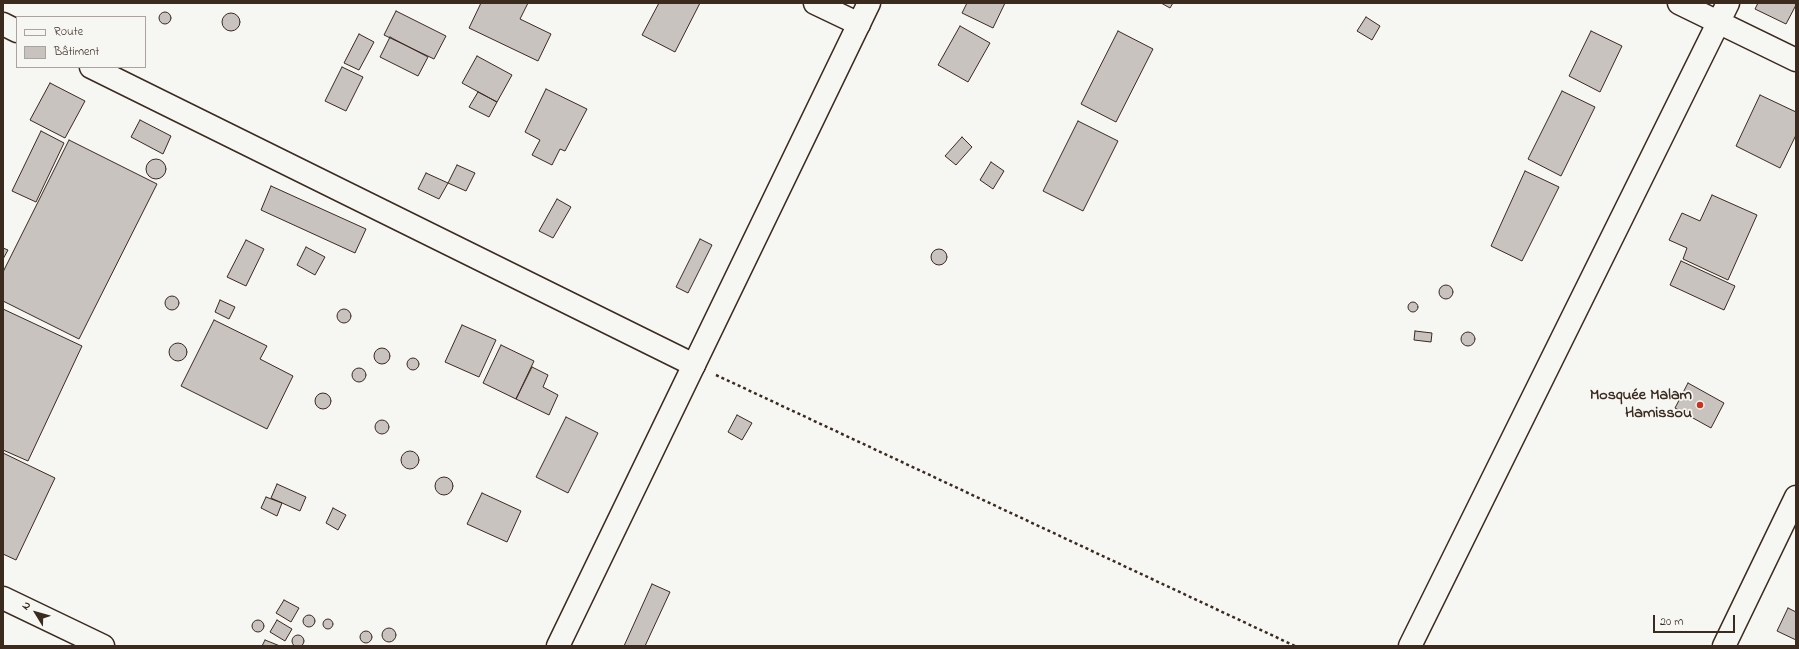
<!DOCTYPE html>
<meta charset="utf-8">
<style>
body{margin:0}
#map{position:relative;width:1799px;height:649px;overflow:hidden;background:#f6f6f2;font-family:"Indie Flower",sans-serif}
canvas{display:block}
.frame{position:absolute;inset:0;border:4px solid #3b2a1e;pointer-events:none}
.legend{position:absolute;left:16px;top:16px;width:130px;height:52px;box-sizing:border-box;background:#f6f6f2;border:1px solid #aba49d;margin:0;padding:5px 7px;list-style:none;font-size:12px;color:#3b2a1e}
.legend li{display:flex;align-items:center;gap:8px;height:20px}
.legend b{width:20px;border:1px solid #aba49d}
.north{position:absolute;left:16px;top:593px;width:40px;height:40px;-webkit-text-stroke:3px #f6f6f2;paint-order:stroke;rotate:307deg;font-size:11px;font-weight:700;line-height:16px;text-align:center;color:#3b2a1e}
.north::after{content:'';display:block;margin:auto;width:14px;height:18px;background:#3b2a1e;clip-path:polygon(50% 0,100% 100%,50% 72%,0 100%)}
.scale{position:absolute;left:1653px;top:615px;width:82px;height:18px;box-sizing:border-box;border:2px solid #3b2a1e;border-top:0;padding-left:5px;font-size:12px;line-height:14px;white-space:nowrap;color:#3b2a1e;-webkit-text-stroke:3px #f6f6f2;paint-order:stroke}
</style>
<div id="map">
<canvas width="1799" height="649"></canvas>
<div class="frame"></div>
<ul class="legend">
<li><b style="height:5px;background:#f6f6f2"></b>Route</li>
<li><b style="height:11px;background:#c8c3be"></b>Bâtiment</li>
</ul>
<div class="north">N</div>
<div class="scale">20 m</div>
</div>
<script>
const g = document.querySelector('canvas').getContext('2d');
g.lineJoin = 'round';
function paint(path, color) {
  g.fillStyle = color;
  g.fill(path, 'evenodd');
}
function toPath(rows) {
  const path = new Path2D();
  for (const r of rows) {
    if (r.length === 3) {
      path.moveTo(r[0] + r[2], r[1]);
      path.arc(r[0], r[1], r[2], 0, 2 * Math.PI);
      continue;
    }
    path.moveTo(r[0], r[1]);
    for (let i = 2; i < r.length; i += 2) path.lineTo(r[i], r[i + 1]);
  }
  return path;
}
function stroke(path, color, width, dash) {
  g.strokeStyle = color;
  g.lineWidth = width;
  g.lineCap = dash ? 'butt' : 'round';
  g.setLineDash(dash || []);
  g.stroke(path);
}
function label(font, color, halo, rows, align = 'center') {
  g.font = font + ' "Indie Flower",sans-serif';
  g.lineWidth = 3.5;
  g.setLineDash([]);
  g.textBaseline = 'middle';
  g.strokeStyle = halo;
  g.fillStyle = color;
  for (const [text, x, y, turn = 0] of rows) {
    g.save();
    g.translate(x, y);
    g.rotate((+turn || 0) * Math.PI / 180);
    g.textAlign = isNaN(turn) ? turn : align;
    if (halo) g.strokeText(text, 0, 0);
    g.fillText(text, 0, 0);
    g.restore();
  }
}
const building = toPath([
 [481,3,528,3,520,19,551,34,538,61,469,28,481,3],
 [659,3,700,3,675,52,642,35,659,3],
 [967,3,1005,3,993,28,962,13,967,3],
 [1161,3,1173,3,1170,8,1161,3],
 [1758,3,1796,3,1796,5,1786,24,1755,9,1758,3],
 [396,11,446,36,434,59,384,35,396,11],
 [165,18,6],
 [231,22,9],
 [1366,17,1380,26,1372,40,1357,31,1366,17],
 [960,26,990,43,968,82,938,65,960,26],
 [1118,31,1153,49,1116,122,1081,104,1118,31],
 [1591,31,1622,46,1600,92,1569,76,1591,31],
 [359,34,374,42,359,70,344,63,359,34],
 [390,37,428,57,418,76,380,57,390,37],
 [477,56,512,75,497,102,462,83,477,56],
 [342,67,363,77,346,111,325,101,342,67],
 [50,83,85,101,65,138,30,120,50,83],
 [546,89,587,109,565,151,560,149,552,165,532,155,540,140,525,132,546,89],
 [1562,91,1595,107,1561,176,1528,159,1562,91],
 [478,92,497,102,489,117,469,107,478,92],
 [1760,95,1796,112,1796,135,1780,168,1736,146,1760,95],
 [140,120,171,136,163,154,131,137,140,120],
 [1078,121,1118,141,1083,211,1043,191,1078,121],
 [41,131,64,143,36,202,12,191,41,131],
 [962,137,972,147,956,165,945,156,962,137],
 [69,140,157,184,79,339,3,301,3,272,69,140],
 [156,169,10],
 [991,162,1004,171,993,189,980,180,991,162],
 [457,165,475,173,466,191,448,183,457,165],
 [1525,171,1559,187,1522,261,1491,246,1525,171],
 [426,173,448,183,439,199,418,189,426,173],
 [271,186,366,229,355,253,261,210,271,186],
 [1712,195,1757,215,1728,280,1683,259,1687,248,1669,240,1682,213,1700,221,1712,195],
 [557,199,571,207,553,238,539,231,557,199],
 [700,239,712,245,688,293,676,287,700,239],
 [246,240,264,249,246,286,227,277,246,240],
 [306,247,325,257,315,275,297,265,306,247],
 [3,248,8,250,3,259,3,248],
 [939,257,8],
 [1681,261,1735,286,1724,310,1670,285,1681,261],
 [1446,292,7],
 [172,303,7],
 [220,300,235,307,229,319,215,312,220,300],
 [1413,307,5],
 [3,309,82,346,28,461,3,450,3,309],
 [344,316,7],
 [214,320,267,346,260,359,293,376,267,429,181,386,214,320],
 [462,325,496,340,479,377,445,362,462,325],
 [1415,331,1432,333,1431,342,1414,340,1415,331],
 [1468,339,7],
 [178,352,9],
 [501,345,534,361,516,399,483,383,501,345],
 [382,356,8],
 [413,364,6],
 [532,367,548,375,543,387,558,395,549,415,516,399,532,367],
 [359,375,7],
 [1688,383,1724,403,1711,428,1675,408,1688,383],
 [323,401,8],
 [737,415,752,423,742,440,728,432,737,415],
 [566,417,598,433,568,493,536,477,566,417],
 [382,427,7],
 [410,460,9],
 [3,453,55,478,16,560,3,554,3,453],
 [444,486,9],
 [277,484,306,497,300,511,271,498,277,484],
 [482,493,521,511,507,542,467,524,482,493],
 [266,497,282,503,277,516,261,508,266,497],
 [333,508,346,515,338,530,326,523,333,508],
 [652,584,670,592,645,646,624,646,652,584],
 [284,600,299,608,291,622,276,613,284,600],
 [1788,608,1796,612,1796,640,1777,631,1788,608],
 [309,621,6],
 [328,624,5],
 [258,626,6],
 [277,620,292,629,285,641,270,632,277,620],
 [389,635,7],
 [366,637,6],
 [298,641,6],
 [265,640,280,646,262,646,265,640]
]);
paint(building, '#c8c3be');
stroke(building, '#3b2a1e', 1);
const street = toPath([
 [815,3,859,24],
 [1679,3,1796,60],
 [3,24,17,31],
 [91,67,694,365],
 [3,598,103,646],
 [1410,646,1728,3],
 [1724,646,1796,497]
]);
const secondary = toPath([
 [558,646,869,3]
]);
stroke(street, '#3b2a1e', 25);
stroke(secondary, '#3b2a1e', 25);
stroke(toPath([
 [716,375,1295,646]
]), '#3b2a1e', 2.5, [3, 3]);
stroke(street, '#f6f6f2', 22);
stroke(secondary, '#f6f6f2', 22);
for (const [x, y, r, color] of [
 [1700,405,4,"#c8321e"]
]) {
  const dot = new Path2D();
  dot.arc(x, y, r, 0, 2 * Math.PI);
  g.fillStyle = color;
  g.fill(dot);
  stroke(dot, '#f6f6f2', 1.5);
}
label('bold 16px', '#3b2a1e', '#f6f6f2', [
 ["Mosquée Malam",1692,396],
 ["Hamissou",1692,414]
], 'right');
</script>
